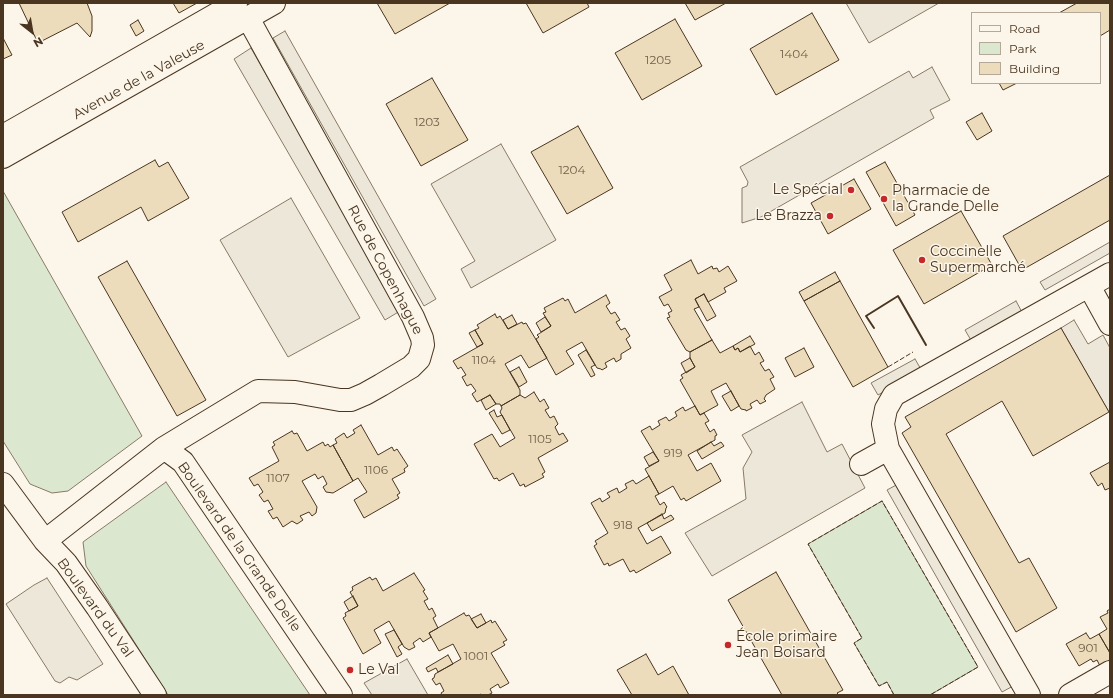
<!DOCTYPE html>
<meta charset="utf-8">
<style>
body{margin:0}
#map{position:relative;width:1113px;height:698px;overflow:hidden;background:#fbf6e9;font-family:Montserrat,sans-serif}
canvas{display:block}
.frame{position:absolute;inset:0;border:4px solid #4a3520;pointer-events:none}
.legend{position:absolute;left:971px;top:12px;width:130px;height:72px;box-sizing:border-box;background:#fbf6e9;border:1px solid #b4a999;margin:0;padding:5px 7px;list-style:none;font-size:12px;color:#4a3520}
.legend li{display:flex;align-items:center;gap:8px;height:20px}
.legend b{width:20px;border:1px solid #b4a999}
.north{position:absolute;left:12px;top:12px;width:40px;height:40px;-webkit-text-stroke:3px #fbf6e9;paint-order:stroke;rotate:149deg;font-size:11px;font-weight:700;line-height:16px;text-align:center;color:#4a3520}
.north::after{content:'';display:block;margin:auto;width:14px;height:18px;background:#4a3520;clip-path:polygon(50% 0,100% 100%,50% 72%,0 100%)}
</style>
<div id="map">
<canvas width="1113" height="698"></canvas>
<div class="frame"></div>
<ul class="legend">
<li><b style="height:5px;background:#fbf6e9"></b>Road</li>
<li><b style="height:11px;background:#dce7d0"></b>Park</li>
<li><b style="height:11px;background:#ecdcbc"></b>Building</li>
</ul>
<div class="north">N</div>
</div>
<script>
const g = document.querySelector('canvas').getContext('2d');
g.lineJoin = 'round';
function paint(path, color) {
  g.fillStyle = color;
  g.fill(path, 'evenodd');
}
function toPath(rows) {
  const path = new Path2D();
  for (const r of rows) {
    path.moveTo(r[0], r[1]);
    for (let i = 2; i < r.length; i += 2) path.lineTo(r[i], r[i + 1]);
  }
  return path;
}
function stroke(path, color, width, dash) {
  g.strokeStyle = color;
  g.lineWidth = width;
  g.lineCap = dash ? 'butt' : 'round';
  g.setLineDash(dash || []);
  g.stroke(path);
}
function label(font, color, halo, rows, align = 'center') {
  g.font = font + ' Montserrat,sans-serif';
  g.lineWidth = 3;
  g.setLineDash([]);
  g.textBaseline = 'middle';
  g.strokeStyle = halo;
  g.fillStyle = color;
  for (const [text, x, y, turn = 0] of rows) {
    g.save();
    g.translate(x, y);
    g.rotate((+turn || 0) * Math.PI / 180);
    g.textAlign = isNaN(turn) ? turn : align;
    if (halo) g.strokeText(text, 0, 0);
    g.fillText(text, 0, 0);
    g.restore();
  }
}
const green = toPath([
 [3,191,142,436,68,491,52,493,30,484,3,441,3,191],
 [166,482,310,695,168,695,86,566,83,542,166,482],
 [882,501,978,667,930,695,894,695,887,682,879,686,854,643,862,638,808,544,882,501]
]);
paint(green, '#dce7d0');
stroke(green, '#887966', 1);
const parking = toPath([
 [846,3,939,3,869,43,846,3],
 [285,31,436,299,424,306,273,38,285,31],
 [251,48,400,311,385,320,234,59,251,48],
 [932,67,950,100,930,110,934,118,761,217,742,223,742,188,747,186,748,182,740,167,909,71,913,78,932,67],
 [501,144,556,240,471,288,461,269,475,261,431,184,501,144],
 [291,198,360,318,288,357,220,240,291,198],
 [1110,242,1110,253,1045,290,1040,282,1110,242],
 [1016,301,1023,314,972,342,965,330,1016,301],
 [1074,320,1088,344,1103,335,1110,348,1110,411,1109,412,1061,328,1074,320],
 [915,359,922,371,878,395,871,383,915,359],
 [802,402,827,452,842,444,865,488,712,576,685,533,746,499,743,468,752,452,742,435,802,402],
 [900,483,1015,685,1002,692,887,490,900,483],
 [47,578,103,664,77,680,69,677,60,683,55,681,6,604,34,585,47,578],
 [407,659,428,695,372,695,364,683,407,659]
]);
paint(parking, '#ede7d9');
stroke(parking, '#887966', 1);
const building = toPath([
 [19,3,87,3,92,16,92,31,90,37,77,23,38,43,19,3],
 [173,3,197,3,179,13,173,3],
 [377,3,450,3,395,34,377,3],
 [526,3,587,3,589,7,543,33,526,3],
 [685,3,726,3,695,20,685,3],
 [1077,3,1110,3,1110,30,1100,36,1100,13,1059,13,1077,3],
 [812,13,839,60,776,95,750,49,812,13],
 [675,19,702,66,642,100,615,53,675,19],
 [138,20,144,31,136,36,130,25,138,20],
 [3,38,12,55,3,59,3,38],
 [432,78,468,140,421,166,386,104,432,78],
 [999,83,1017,83,1003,90,999,83],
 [982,113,992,131,977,140,966,122,982,113],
 [578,126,613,188,567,214,531,152,578,126],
 [155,160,159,167,168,162,189,198,148,221,141,207,78,242,62,212,155,160],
 [885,162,915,215,896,226,866,172,885,162],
 [1110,175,1110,220,1022,270,1003,236,1110,175],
 [854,179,871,209,828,234,811,203,854,179],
 [961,211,992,265,924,304,893,250,961,211],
 [691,260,698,274,712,266,713,269,717,268,719,272,728,266,737,281,724,288,726,292,708,302,704,294,695,299,699,307,694,309,712,340,690,352,686,350,667,318,670,317,668,313,672,311,668,304,664,306,659,297,672,290,664,275,691,260],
 [127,261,206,400,177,416,98,277,127,261],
 [835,272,840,281,804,301,799,292,835,272],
 [840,281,888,367,853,387,804,301,840,281],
 [704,294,716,316,707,321,695,299,704,294],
 [606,295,610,303,606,306,611,314,615,312,620,320,616,322,621,330,625,328,630,336,626,339,631,348,621,354,621,359,616,362,614,358,605,363,607,367,602,370,601,369,597,368,582,342,566,351,574,364,556,375,536,339,539,337,537,335,551,326,543,313,546,312,544,308,563,298,565,301,568,299,575,313,606,295],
 [495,314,497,318,500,316,508,329,522,322,523,324,526,323,547,358,529,368,521,355,505,364,520,390,520,395,501,406,500,404,496,404,490,395,477,402,472,394,476,391,471,384,467,386,462,377,466,375,461,367,458,369,453,361,483,344,475,330,479,328,477,325,495,314],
 [512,315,517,324,508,329,503,320,512,315],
 [545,317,551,326,541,332,536,323,545,317],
 [1061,328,1109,412,1033,456,1002,401,946,434,1019,563,1029,558,1057,608,1016,632,902,433,911,427,905,417,1061,328],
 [475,330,483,344,477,347,469,333,475,330],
 [750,336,755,344,740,352,738,348,735,350,733,346,750,336],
 [712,340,720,353,733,346,735,350,738,348,740,352,750,346,755,355,759,352,764,361,760,363,765,371,769,369,774,377,770,379,775,389,766,395,764,399,766,401,760,404,757,400,750,404,752,408,746,411,746,410,741,409,726,383,711,391,718,405,700,415,680,380,683,378,681,375,695,367,690,358,690,352,712,340],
 [804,348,814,367,795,377,785,358,804,348],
 [586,350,595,365,591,367,595,375,591,377,578,355,586,350],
 [690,358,695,367,686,373,681,363,690,358],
 [519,367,527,382,519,387,510,372,519,367],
 [731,391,739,406,731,411,722,396,731,391],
 [534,392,540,402,544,399,549,408,545,410,550,418,554,416,558,424,555,427,559,435,563,433,568,441,538,458,545,472,542,474,544,477,525,487,524,484,520,486,513,473,499,481,497,478,494,479,474,444,492,434,500,447,515,438,500,412,502,408,501,406,520,395,525,398,534,392],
 [490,395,496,404,486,410,481,400,490,395],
 [695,406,700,415,704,413,709,421,705,423,710,432,714,429,717,435,715,436,715,440,688,455,697,471,711,463,721,481,686,501,684,498,681,500,673,486,659,494,645,469,659,461,641,431,650,426,652,430,660,425,658,421,666,417,669,421,677,416,675,412,683,407,685,411,695,406],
 [494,410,497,417,502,415,510,430,502,434,489,413,494,410],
 [361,425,378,455,392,447,394,451,397,449,408,466,404,469,405,472,392,479,400,493,397,495,399,498,364,518,354,500,367,492,358,478,353,481,333,445,337,443,335,439,344,433,347,438,355,433,353,430,361,425],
 [292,431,294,434,297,433,307,451,323,442,325,446,328,444,330,447,333,445,353,481,333,493,326,492,323,487,327,484,323,476,318,479,315,474,302,481,317,507,316,513,312,516,309,512,300,516,303,520,297,524,292,521,283,527,277,517,273,519,268,511,273,509,268,500,264,502,259,495,263,492,258,484,254,486,249,478,279,461,272,447,275,445,273,442,292,431],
 [711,442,714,446,721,442,724,446,702,459,697,451,711,442],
 [653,452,659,461,649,466,644,457,653,452],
 [1110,462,1110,488,1105,490,1102,483,1098,486,1090,473,1110,462],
 [649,476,659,494,655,496,660,505,664,502,667,507,666,508,665,513,638,528,647,544,661,536,671,553,636,573,634,570,630,572,623,559,609,566,608,563,604,565,594,546,597,544,595,541,608,533,591,503,600,498,602,502,610,497,607,493,617,488,619,493,627,488,625,484,633,480,636,484,649,476],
 [662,514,664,519,671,515,674,519,652,531,647,523,662,514],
 [776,572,843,690,837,693,839,695,782,695,728,600,776,572],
 [414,573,425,590,423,591,428,599,424,601,429,610,432,608,436,616,433,618,438,628,429,633,431,637,423,642,420,638,413,643,415,647,409,650,404,647,389,621,374,630,381,643,363,654,343,618,346,616,345,613,358,606,350,592,353,590,352,587,370,577,372,580,376,578,383,591,414,573],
 [353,596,358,606,349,611,344,602,353,596],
 [1110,609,1110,653,1099,634,1107,629,1100,617,1108,613,1107,611,1110,609],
 [464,613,466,616,469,615,477,628,491,620,492,623,495,621,507,640,503,642,505,645,491,653,509,683,500,688,498,684,490,689,492,693,488,695,482,695,481,694,479,695,442,695,441,693,444,691,440,683,436,685,432,679,434,678,435,674,461,659,453,644,439,651,429,633,464,613],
 [481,614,486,623,477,628,471,619,481,614],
 [394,630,402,644,398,647,402,654,397,657,385,634,394,630],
 [1086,633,1090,639,1099,634,1110,653,1110,660,1100,666,1097,660,1093,662,1091,659,1079,666,1066,644,1086,633],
 [646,654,658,675,673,666,689,695,632,695,617,670,646,654],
 [448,655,453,664,438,672,436,668,428,672,426,668,448,655]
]);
paint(building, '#ecdcbc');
stroke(building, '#4a3520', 1);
const minor = toPath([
 [3,136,236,3],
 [3,157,274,3],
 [1089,286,1110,324],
 [164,448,183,462,341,695],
 [888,449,883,424,886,409,894,395,1110,274],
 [861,464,888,449,1029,695],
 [3,484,45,541,66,563,97,607,155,695],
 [45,541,164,448,258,391,295,392,340,400,351,400,365,394,381,385,411,367,419,359,423,345,422,338,413,317,248,18],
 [1070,695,1110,672]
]);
stroke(minor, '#4a3520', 24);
stroke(minor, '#fbf6e9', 22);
stroke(toPath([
 [888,367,913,352],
 [894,695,887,682,879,686,854,643,862,638,808,544,882,501,978,667,930,695]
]), '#4a3520', 1, [5, 2]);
stroke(toPath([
 [874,328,866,316,898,296,926,345]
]), '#4a3520', 2);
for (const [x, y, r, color] of [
 [851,190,4,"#c62828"],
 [884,199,4,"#c62828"],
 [830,216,4,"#c62828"],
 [922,260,4,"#c62828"],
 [728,645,4,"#c62828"],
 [350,670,4,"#c62828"]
]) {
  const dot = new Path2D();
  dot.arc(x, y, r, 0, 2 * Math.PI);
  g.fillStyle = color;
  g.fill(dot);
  stroke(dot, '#fbf6e9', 1.5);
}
label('12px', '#725f47', null, [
 ["1404",794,54],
 ["1205",658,60],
 ["1203",427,122],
 ["1204",572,170],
 ["1104",484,360],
 ["1105",540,439],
 ["919",673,453],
 ["1106",376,470],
 ["1107",278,478],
 ["918",623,525],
 ["901",1088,648],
 ["1001",476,656]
]);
label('14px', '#4a3520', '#fbf6e9', [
 ["Avenue de la Valeuse",139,80,-29],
 ["Rue de Copenhague",385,270,62],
 ["Boulevard de la Grande Delle",239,547,55],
 ["Boulevard du Val",95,608,54]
]);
label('14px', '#4a3520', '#fbf6e9', [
 ["Le Spécial",843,190,"right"],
 ["Pharmacie de",892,191],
 ["la Grande Delle",892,207],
 ["Le Brazza",822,216,"right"],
 ["Coccinelle",930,252],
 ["Supermarché",930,268],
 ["École primaire",736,637],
 ["Jean Boisard",736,653],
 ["Le Val",358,670]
], 'left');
</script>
